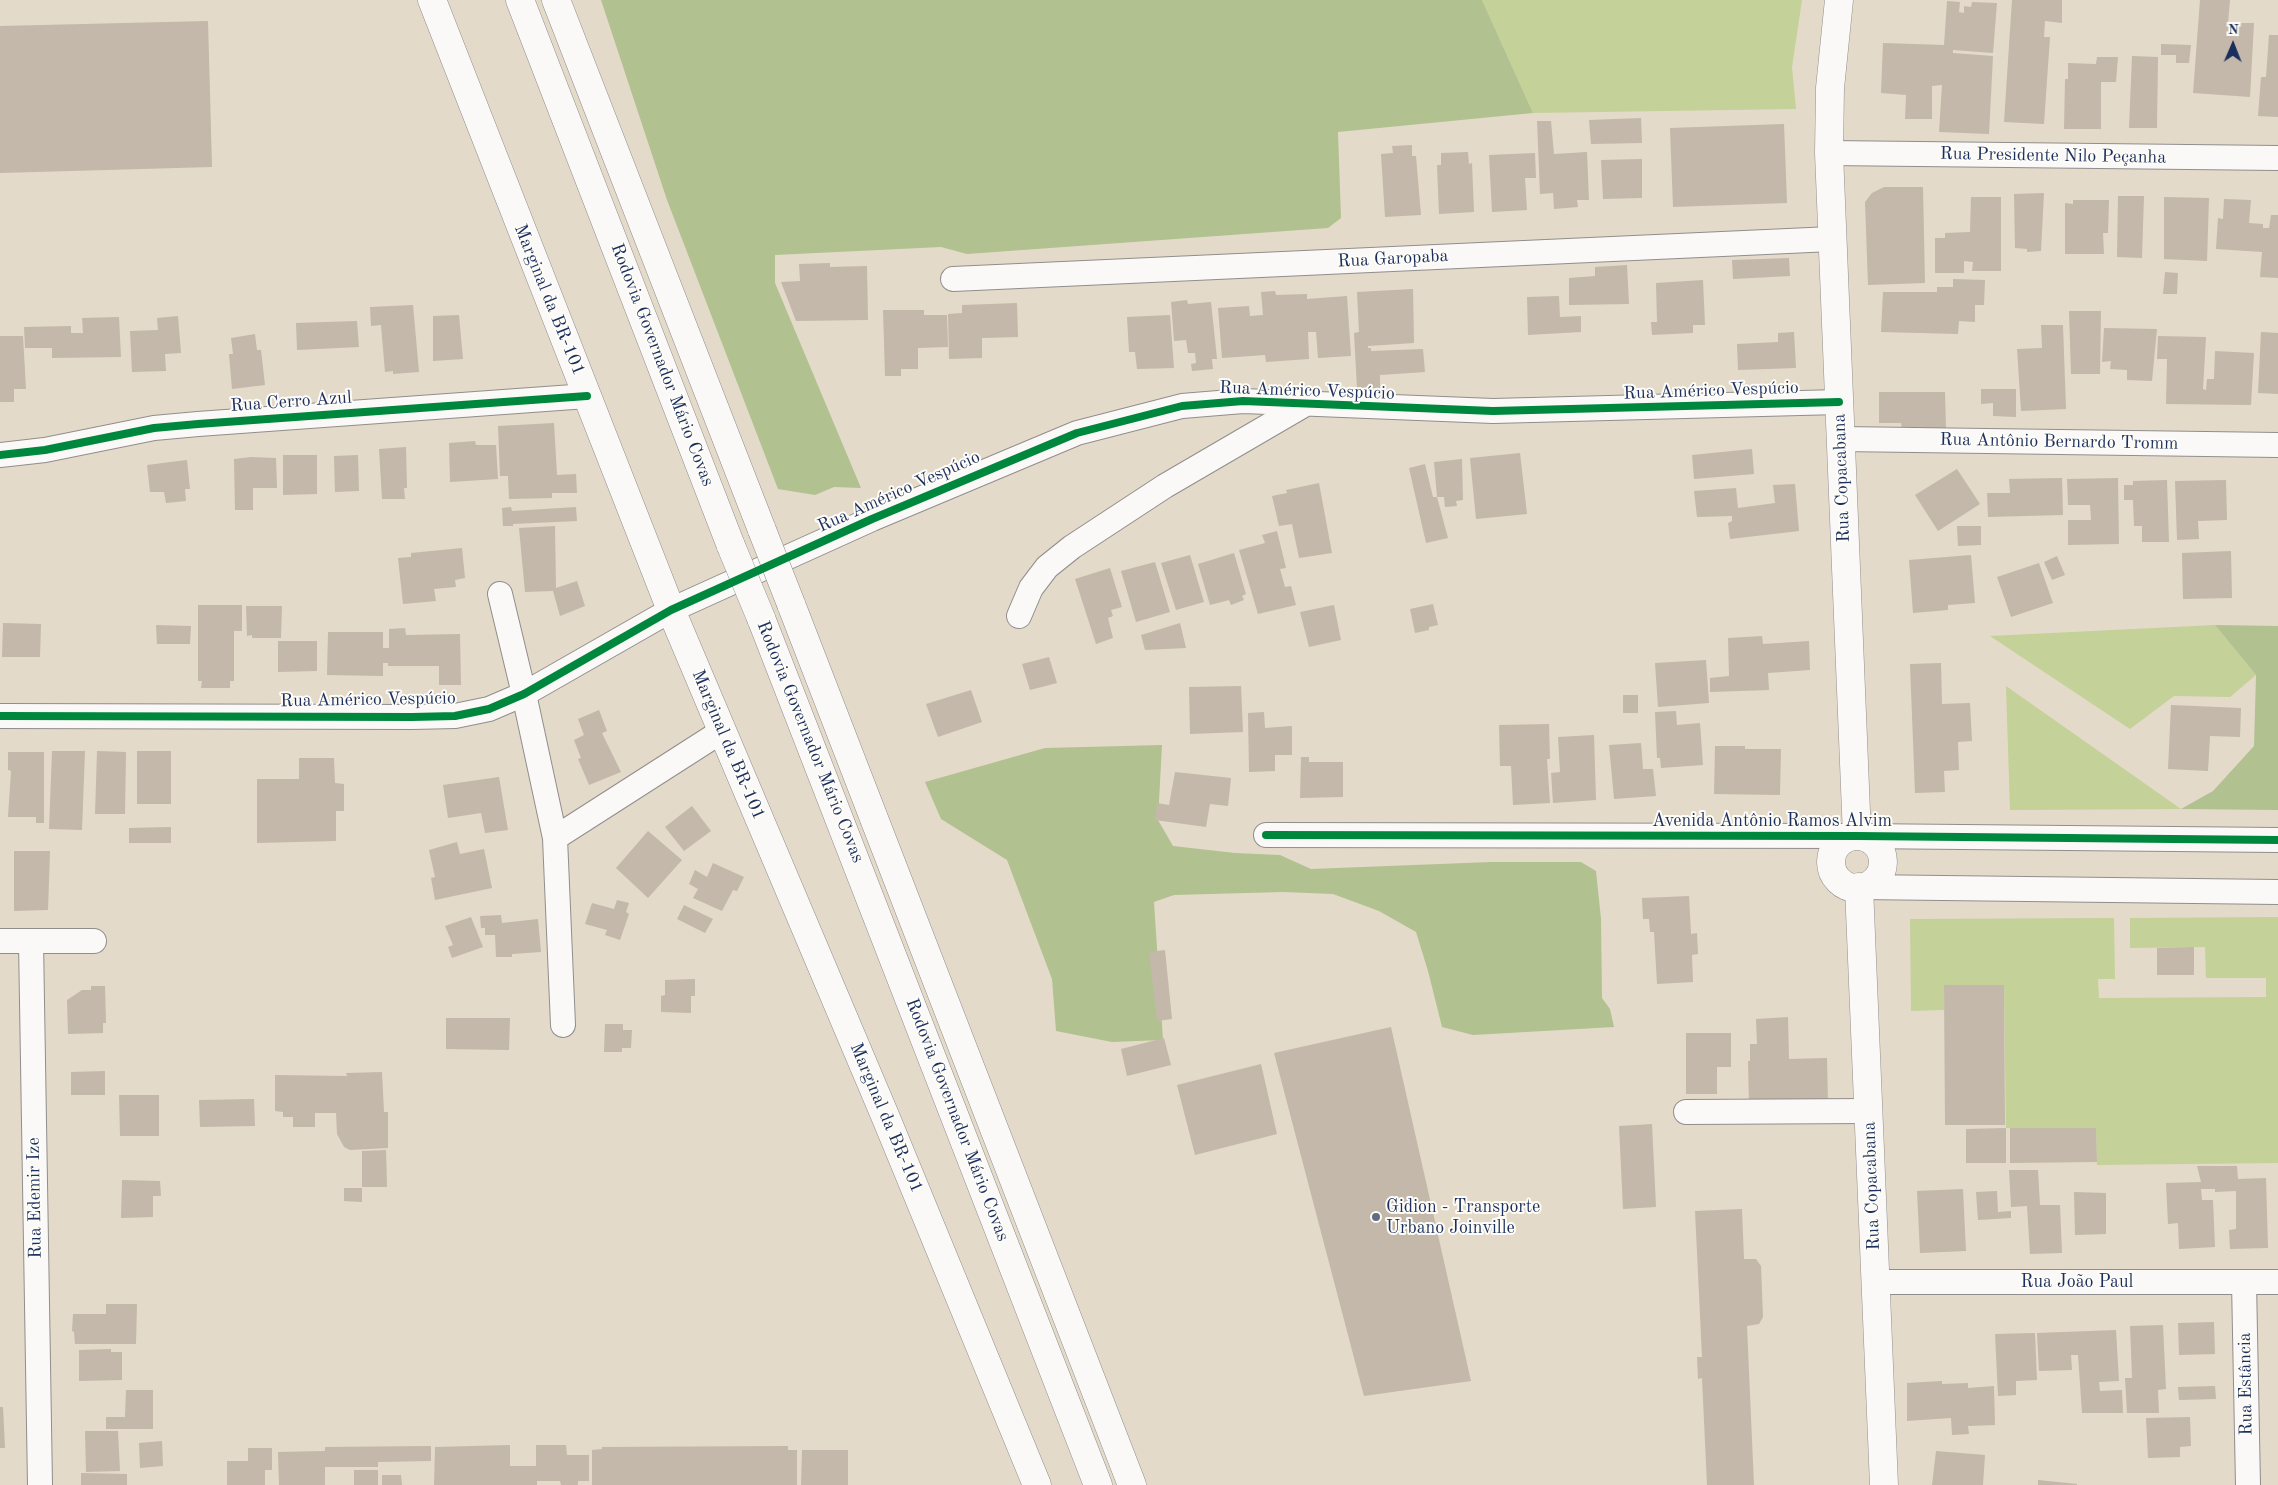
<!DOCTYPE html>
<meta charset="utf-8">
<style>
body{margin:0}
#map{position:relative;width:2278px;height:1485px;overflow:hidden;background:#e4dac9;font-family:"Old Standard TT",serif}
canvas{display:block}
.north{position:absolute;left:2208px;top:20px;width:50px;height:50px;-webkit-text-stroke:4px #fdfcf7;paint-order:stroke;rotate:1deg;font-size:14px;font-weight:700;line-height:20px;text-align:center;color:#1b2f5e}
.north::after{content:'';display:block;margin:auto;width:18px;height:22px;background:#1b2f5e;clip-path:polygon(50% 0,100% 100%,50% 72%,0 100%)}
</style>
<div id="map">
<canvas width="2278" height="1485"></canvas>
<div class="north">N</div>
</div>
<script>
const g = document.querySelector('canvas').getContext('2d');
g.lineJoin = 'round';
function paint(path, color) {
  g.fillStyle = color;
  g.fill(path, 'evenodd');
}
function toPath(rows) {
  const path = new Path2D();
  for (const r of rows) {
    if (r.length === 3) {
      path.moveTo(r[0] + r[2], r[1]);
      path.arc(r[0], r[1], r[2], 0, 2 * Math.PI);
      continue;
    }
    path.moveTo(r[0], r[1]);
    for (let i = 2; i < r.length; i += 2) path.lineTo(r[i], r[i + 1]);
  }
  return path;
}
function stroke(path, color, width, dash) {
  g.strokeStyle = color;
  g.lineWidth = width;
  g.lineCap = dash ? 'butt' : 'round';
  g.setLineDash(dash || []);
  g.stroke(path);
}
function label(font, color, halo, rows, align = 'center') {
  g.font = font + ' "Old Standard TT",serif';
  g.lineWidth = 4;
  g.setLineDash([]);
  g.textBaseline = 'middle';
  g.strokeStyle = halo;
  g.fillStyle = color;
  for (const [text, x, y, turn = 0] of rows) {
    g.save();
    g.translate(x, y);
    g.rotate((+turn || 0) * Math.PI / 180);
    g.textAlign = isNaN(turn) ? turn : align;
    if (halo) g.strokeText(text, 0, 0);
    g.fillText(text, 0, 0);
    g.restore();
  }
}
paint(toPath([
 [1482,0,1802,0,1792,67,1796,109,1533,113],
 [2215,625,2256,675,2230,697,2174,696,2130,729,1990,636],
 [2006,686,2181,809,2010,810],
 [2278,917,2278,1163,2097,1165,2096,1128,2006,1128,2004,985,1944,985,1944,1010,1911,1011,1910,919,2114,918,2115,979,2098,979,2099,998,2266,997,2266,978,2206,978,2205,947,2130,948,2130,918]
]), '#c4d198');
paint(toPath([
 [601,0,1482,0,1533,113,1338,132,1341,218,1328,228,967,254,941,247,775,255,775,283,861,488,834,487,815,495,778,489,667,200],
 [2215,625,2278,626,2278,810,2181,809,2213,791,2254,746,2256,675],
 [1162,745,1158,820,1173,846,1235,853,1280,855,1311,869,1491,862,1581,862,1596,871,1601,919,1602,998,1610,1009,1614,1027,1473,1035,1442,1027,1428,971,1416,932,1379,911,1333,894,1283,892,1174,895,1154,902,1163,1040,1112,1042,1056,1031,1052,979,1007,860,941,819,925,782,1045,748]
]), '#b1c190');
paint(toPath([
 [2012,0,2062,0,2062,23,2045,21,2044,37,2050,37,2044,124,2004,122],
 [2200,0,2230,0,2228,23,2254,23,2250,97,2193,93],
 [1947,1,1960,2,1959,12,1964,13,1964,6,1971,7,1972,2,1997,3,1993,53,1953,50,1953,53,1993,56,1989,134,1939,132,1942,85,1932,86,1932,119,1905,119,1906,95,1881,93,1883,43,1944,45],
 [208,21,212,167,0,173,0,26],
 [2269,35,2278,35,2278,117,2258,116,2261,77,2266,77],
 [2161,44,2191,45,2189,63,2176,63,2176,55,2161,55],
 [2132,56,2158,57,2157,128,2129,128],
 [2097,57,2118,57,2116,82,2101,82,2101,129,2064,129,2065,79,2068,79,2068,63,2096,64],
 [1641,118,1642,143,1591,144,1589,120],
 [1537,121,1551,121,1554,154,1587,152,1589,200,1577,200,1578,207,1554,209,1553,193,1540,194],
 [1784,124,1787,203,1673,207,1670,128],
 [1412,145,1412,156,1416,156,1421,215,1385,217,1381,154,1393,153,1392,146],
 [1468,152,1469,164,1472,163,1474,212,1439,214,1437,165,1441,165,1441,153],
 [1535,153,1536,178,1525,178,1527,210,1492,212,1489,155],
 [1642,159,1642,198,1603,199,1601,160],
 [1884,187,1923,187,1925,283,1868,285,1865,202,1872,193],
 [2044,193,2041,251,2027,252,2027,249,2015,248,2014,194],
 [2118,196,2144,196,2142,258,2117,257],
 [1971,197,2001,197,2001,271,1972,271,1973,262,1964,261,1964,273,1935,273,1935,238,1945,238,1945,233,1970,232],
 [2164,197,2209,198,2207,261,2164,259],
 [2224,199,2251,200,2249,223,2263,224,2263,228,2269,228,2271,215,2278,215,2278,278,2260,277,2262,252,2216,249,2218,218,2223,219],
 [2073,200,2109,200,2108,233,2103,233,2104,254,2065,254,2065,203,2073,204],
 [1789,258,1790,276,1733,279,1732,260],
 [830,263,830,267,867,266,868,320,796,321,781,282,800,281,799,264],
 [1627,265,1629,304,1569,305,1569,278,1595,276,1595,267],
 [2165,272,2178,273,2177,294,2163,294],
 [1953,279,1985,280,1984,305,1975,305,1975,322,1959,321,1958,334,1881,332,1883,292,1937,292,1937,287,1953,287],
 [1703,280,1705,325,1693,325,1693,333,1652,335,1651,322,1657,322,1656,283],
 [1413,289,1414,343,1368,346,1368,348,1371,348,1371,351,1423,349,1425,372,1380,375,1380,388,1357,388,1354,333,1359,332,1357,292],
 [1275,291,1276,295,1307,294,1307,299,1347,296,1351,356,1318,358,1316,332,1308,332,1309,359,1266,362,1265,355,1222,358,1218,308,1249,306,1250,316,1263,315,1261,292],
 [1559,296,1560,317,1581,316,1581,332,1528,335,1527,297],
 [1187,300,1188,304,1211,302,1217,359,1212,359,1213,369,1192,371,1191,364,1196,363,1195,353,1188,353,1186,340,1174,341,1171,302],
 [1017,303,1018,337,982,338,982,358,949,359,948,314,962,313,962,305],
 [413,305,419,372,393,374,393,371,385,372,381,325,371,326,370,307],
 [883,310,924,310,924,315,947,315,948,347,918,348,918,369,901,369,901,376,885,376],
 [2069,311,2101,311,2100,374,2071,374],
 [459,315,463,359,433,361,433,316],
 [1170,315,1174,368,1137,369,1135,352,1129,352,1127,317],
 [178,316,181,353,165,354,166,371,132,372,130,331,158,330,157,318],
 [119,317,121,357,52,358,52,348,25,348,24,327,71,326,71,333,83,333,82,318],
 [357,321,359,347,297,350,296,323],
 [2041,325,2063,325,2066,409,2021,411,2017,349,2042,348],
 [2104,328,2157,329,2152,381,2127,380,2127,370,2110,369,2111,361,2102,362],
 [1794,332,1796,368,1738,370,1737,344,1778,342,1778,333],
 [2261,332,2278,333,2278,394,2258,393],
 [255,334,257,350,261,350,265,385,232,389,229,354,233,354,231,338],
 [0,336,23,336,26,389,14,389,14,402,0,402],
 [2158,336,2206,337,2203,389,2206,390,2207,379,2214,379,2215,351,2254,353,2251,405,2166,404,2167,359,2157,359],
 [1981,389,2016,389,2016,417,1993,416,1993,403,1981,404],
 [1879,392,1945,392,1946,431,1902,431,1901,423,1879,423],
 [554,423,557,475,576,474,577,493,552,493,552,498,509,499,508,476,500,476,498,426],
 [475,441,476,445,496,445,498,479,450,482,449,443],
 [406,447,407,488,404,488,405,499,382,499,379,449],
 [1752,449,1754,474,1694,479,1692,455],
 [1520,453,1527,514,1476,519,1470,458],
 [283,455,317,455,317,494,283,495],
 [358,455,359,491,335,492,334,456],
 [251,457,276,458,277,488,253,488,253,510,235,510,234,459],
 [1462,459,1463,500,1456,501,1457,506,1445,507,1444,497,1437,497,1448,538,1426,543,1409,468,1425,464,1433,497,1437,497,1434,462],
 [187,460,190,489,185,489,186,501,166,503,164,492,150,492,147,465],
 [1957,469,1980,504,1938,531,1915,495],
 [2062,478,2063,515,1988,517,1987,493,2010,493,2009,479],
 [2118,478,2119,544,2068,545,2068,520,2091,520,2090,505,2068,505,2067,479],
 [2167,480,2169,542,2142,542,2142,526,2134,526,2133,500,2124,500,2124,485,2133,485,2133,481],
 [2226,480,2227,520,2198,521,2199,539,2177,540,2175,481],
 [1319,483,1332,553,1299,558,1292,524,1279,526,1272,496,1287,493,1286,490],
 [1795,484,1799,531,1730,539,1728,523,1732,521,1732,516,1697,517,1694,491,1736,488,1738,508,1775,503,1773,485],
 [511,507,512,511,576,507,577,521,513,524,513,526,503,526,502,508],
 [555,526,556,588,577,581,585,606,560,616,553,591,525,592,519,528],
 [1957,526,1981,526,1981,545,1958,546],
 [1277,531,1286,568,1280,569,1285,587,1291,586,1296,605,1258,614,1239,550,1265,543,1262,535],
 [462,548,465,578,455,580,456,587,434,589,436,601,403,604,398,558,411,557,411,553],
 [2231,551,2232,598,2183,599,2182,553],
 [1234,553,1246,594,1242,596,1244,600,1231,605,1229,600,1210,605,1198,564],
 [1190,555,1204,602,1176,610,1161,563],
 [1971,555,1975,603,1948,605,1948,610,1913,613,1909,560],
 [2057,556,2065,575,2052,580,2044,562],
 [1155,562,1170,612,1136,622,1121,571],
 [2039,563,2053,603,2011,617,1997,577],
 [1110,568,1122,607,1111,610,1113,616,1108,618,1113,638,1096,644,1075,579],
 [1433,604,1438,625,1429,627,1429,630,1415,633,1410,609],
 [198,605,242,605,242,631,234,631,234,681,230,681,230,688,201,688,202,681,198,681],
 [1334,605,1341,640,1309,647,1300,612],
 [246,606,282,606,281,638,252,638,252,635,247,636],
 [3,623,41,624,40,657,2,657],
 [1180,623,1186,648,1145,650,1141,635],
 [156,625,191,626,190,644,157,644],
 [405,628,406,635,460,634,461,685,439,685,439,666,388,666,388,663,383,663,383,676,327,675,328,632,383,632,383,648,389,648,389,629],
 [1762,636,1763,644,1809,641,1810,670,1768,673,1769,690,1710,692,1710,678,1729,676,1728,638],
 [278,641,317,641,317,671,278,672],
 [1049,657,1057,683,1030,690,1022,664],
 [1706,660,1709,703,1658,707,1655,663],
 [1941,663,1942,704,1970,703,1972,741,1958,742,1959,770,1944,771,1945,792,1915,793,1910,664],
 [1241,686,1243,732,1190,734,1189,687],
 [971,690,982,722,938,737,926,704],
 [1623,695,1638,695,1638,713,1623,713],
 [2171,705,2241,708,2240,737,2210,736,2208,771,2168,769],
 [599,710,607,731,602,733,621,772,589,785,578,759,581,758,574,740,584,735,578,719],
 [1676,711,1677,725,1700,723,1703,765,1661,768,1660,758,1657,758,1655,712],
 [1264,712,1265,728,1292,726,1292,755,1275,755,1275,771,1249,772,1248,713],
 [1549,724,1550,759,1547,759,1550,803,1513,805,1511,766,1500,766,1499,725],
 [1594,735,1596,800,1553,803,1551,773,1560,772,1558,737],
 [1641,743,1643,769,1653,769,1656,796,1614,799,1609,745],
 [1715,746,1745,746,1745,749,1781,749,1780,795,1714,794],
 [52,751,85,751,82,830,49,829],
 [97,751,126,752,125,814,95,814],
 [137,751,171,751,171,804,137,804],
 [8,752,44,752,44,823,36,823,36,817,8,817,11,771,8,770],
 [1301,757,1309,757,1309,762,1343,762,1343,797,1300,798],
 [299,758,334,758,335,783,344,784,344,811,336,811,336,841,257,843,257,779,299,779],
 [1175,772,1231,778,1228,806,1210,804,1206,827,1155,820,1157,803,1169,805],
 [499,777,508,830,485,833,481,813,448,818,443,785],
 [692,806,711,831,684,851,665,827],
 [171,827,171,843,129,843,129,828],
 [648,831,682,860,648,898,616,868],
 [457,842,460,854,484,849,492,888,435,900,431,878,435,877,429,850],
 [14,851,50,851,48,910,14,911],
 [713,863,744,877,737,891,733,890,722,911,693,898,698,889,689,884,695,870,707,877],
 [1689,896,1691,934,1697,933,1698,954,1692,955,1693,982,1657,984,1654,932,1650,932,1649,919,1643,919,1642,898],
 [617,900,629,903,626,912,629,914,620,940,605,935,607,930,585,924,592,903,614,909],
 [684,905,713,919,705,933,677,919],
 [501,915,502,923,538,919,541,952,512,954,512,957,496,957,495,935,485,935,485,928,481,928,480,916],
 [471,917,483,947,452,958,448,947,453,945,445,926],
 [2194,947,2194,975,2157,975,2157,948],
 [1165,950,1172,1019,1157,1021,1149,952],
 [695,979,695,996,691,996,691,1013,661,1012,661,996,665,995,665,980],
 [1944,985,2004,985,2005,1125,1945,1125],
 [91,986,105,986,106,1023,103,1023,103,1033,68,1034,67,1000,82,990,91,990],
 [1788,1017,1789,1059,1827,1058,1828,1103,1749,1104,1748,1061,1750,1061,1750,1044,1757,1044,1756,1019],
 [446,1018,510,1018,509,1050,446,1049],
 [605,1024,623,1024,623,1030,632,1030,631,1048,622,1048,622,1052,604,1052],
 [1391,1027,1471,1381,1364,1396,1274,1053],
 [1686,1033,1731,1033,1731,1067,1717,1067,1717,1094,1686,1094],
 [1164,1038,1171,1065,1127,1076,1121,1049],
 [1261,1064,1277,1134,1195,1155,1177,1085],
 [105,1071,105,1095,71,1095,71,1072],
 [382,1072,384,1112,388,1112,388,1148,350,1150,344,1147,337,1134,336,1113,315,1113,315,1127,293,1127,293,1117,283,1117,283,1112,275,1111,275,1075,347,1076,346,1073],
 [119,1095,159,1095,159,1136,120,1136],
 [254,1099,255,1126,200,1127,199,1100],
 [1652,1124,1656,1207,1623,1209,1619,1126],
 [2006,1128,2006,1163,1966,1163,1966,1129],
 [2010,1128,2096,1128,2097,1162,2010,1163],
 [386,1150,387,1187,362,1187,362,1151],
 [2197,1166,2237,1166,2238,1179,2266,1178,2268,1248,2230,1249,2229,1230,2236,1229,2236,1191,2215,1192,2215,1189,2201,1189,2202,1200,2213,1200,2215,1247,2179,1249,2178,1223,2168,1224,2166,1183,2201,1182],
 [2009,1170,2038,1170,2040,1205,2060,1205,2062,1253,2030,1254,2027,1206,2011,1207],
 [122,1180,160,1181,161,1196,153,1196,153,1217,121,1218],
 [344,1188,362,1188,362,1202,344,1201],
 [1963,1189,1966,1251,1920,1253,1917,1191],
 [1997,1191,1998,1212,2011,1211,2011,1218,1978,1220,1976,1192],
 [2074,1192,2106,1193,2106,1234,2075,1235],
 [1742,1209,1744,1259,1756,1259,1761,1266,1763,1317,1759,1324,1747,1326,1754,1485,1707,1485,1702,1378,1698,1379,1697,1357,1702,1357,1695,1211],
 [106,1304,137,1304,136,1344,75,1344,74,1332,72,1331,73,1314,106,1314],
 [2214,1322,2215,1354,2179,1355,2178,1323],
 [2163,1325,2166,1389,2158,1390,2159,1413,2127,1413,2125,1378,2132,1378,2130,1326],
 [2116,1330,2119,1381,2099,1382,2100,1391,2122,1390,2123,1413,2082,1413,2078,1355,2071,1355,2072,1370,2039,1371,2037,1333],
 [2035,1333,2037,1380,2016,1381,2016,1395,1998,1396,1995,1334],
 [111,1349,111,1352,122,1352,122,1380,79,1381,79,1350],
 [1942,1381,1942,1384,1968,1383,1968,1388,1994,1386,1995,1425,1968,1426,1969,1434,1952,1435,1951,1418,1907,1421,1907,1383],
 [2215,1386,2216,1399,2179,1400,2178,1387],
 [126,1390,153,1390,153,1429,106,1429,106,1417,125,1417],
 [0,1407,3,1407,5,1448,0,1448],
 [2190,1417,2191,1446,2180,1447,2180,1457,2148,1458,2146,1418],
 [85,1431,118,1431,120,1471,86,1472],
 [162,1441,163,1466,140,1468,139,1443],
 [510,1445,510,1466,536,1466,536,1445,566,1445,567,1455,589,1455,589,1481,578,1481,578,1485,561,1485,560,1481,537,1481,537,1485,434,1485,435,1447],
 [431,1446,431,1461,378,1462,378,1467,325,1467,325,1485,279,1485,278,1452,325,1451,325,1447],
 [788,1446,788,1450,797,1450,797,1485,592,1485,592,1450,602,1449,602,1447],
 [248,1448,272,1448,272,1470,265,1470,265,1485,227,1485,227,1461,248,1461],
 [802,1450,848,1450,848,1485,801,1485],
 [1936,1451,1985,1455,1983,1485,1932,1485],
 [354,1470,378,1470,378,1485,354,1485],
 [81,1473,127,1474,127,1485,81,1485],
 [382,1475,401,1475,402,1485,382,1485],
 [2038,1480,2077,1484,2077,1485,2038,1485]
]), '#c3b8a9');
const minor = toPath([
 [1829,153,2278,158],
 [953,279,1832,239],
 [1841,439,2278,445],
 [0,455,45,450,154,428,198,424,587,396],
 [500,594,524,694,555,838,563,1025],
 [1019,616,1031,588,1047,567,1072,547,1165,486,1304,405],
 [0,716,412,717,455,716,489,709,524,694,671,610,872,519,1077,433,1182,406,1243,401,1493,411,1839,402],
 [1266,835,1857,836,2278,840],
 [555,838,722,731],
 [1859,887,2278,892],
 [0,941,31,941,40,1485],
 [31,941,94,941],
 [1686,1112,1869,1111],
 [1876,1282,2278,1282],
 [2244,1282,2248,1485]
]);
const major = toPath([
 [432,0,671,610,886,1118,1037,1485],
 [1839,0,1830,88,1829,153,1857,836],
 [1857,862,26],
 [1859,887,1884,1485]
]);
const highway = toPath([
 [520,0,731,546],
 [556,0,762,530],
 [791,604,1132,1485],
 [761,618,1098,1485]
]);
stroke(minor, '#908e8d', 26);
stroke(major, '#908e8d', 29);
stroke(highway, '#908e8d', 29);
stroke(minor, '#fbf9f7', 24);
stroke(major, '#fbf9f7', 28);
stroke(highway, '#fbf9f7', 28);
const highwayBridge = toPath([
 [762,530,791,604],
 [731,546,761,618]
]);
stroke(highwayBridge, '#908e8d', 29, []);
stroke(highwayBridge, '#fbf9f7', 28);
stroke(toPath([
 [0,455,45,450,154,428,198,424,587,396],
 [0,716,412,717,455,716,489,709,524,694,671,610,872,519,1077,433,1182,406,1243,401,1493,411,1839,402],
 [1266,835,1857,836,2278,840]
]), '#00873e', 8);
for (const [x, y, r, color] of [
 [1376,1217,5,"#616b83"]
]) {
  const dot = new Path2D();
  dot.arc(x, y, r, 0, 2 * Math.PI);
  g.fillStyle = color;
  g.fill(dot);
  stroke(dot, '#fdfcf7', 2);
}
label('18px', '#1b2f5e', '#fdfcf7', [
 ["Rua Presidente Nilo Peçanha",2053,156,1],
 ["Rua Garopaba",1393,259,-3],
 ["Marginal da BR-101",549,300,68],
 ["Rodovia Governador Mário Covas",662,365,69],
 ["Rua Américo Vespúcio",1307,391,2],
 ["Rua Américo Vespúcio",1711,391,-2],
 ["Rua Cerro Azul",291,402,-4],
 ["Rua Antônio Bernardo Tromm",2059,442,1],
 ["Rua Copacabana",1842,478,-92],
 ["Rua Américo Vespúcio",899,492,-24],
 ["Rua Américo Vespúcio",368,700,-1],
 ["Rodovia Governador Mário Covas",810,742,68],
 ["Marginal da BR-101",728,745,67],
 ["Avenida Antônio Ramos Alvim",1772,821],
 ["Marginal da BR-101",886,1118,67],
 ["Rodovia Governador Mário Covas",957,1120,69],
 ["Rua Copacabana",1872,1186,-92],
 ["Rua Edemir Ize",35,1198,-91],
 ["Rua João Paul",2077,1282],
 ["Rua Estância",2246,1384,-91]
]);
label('18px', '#1b2f5e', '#fdfcf7', [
 ["Gidion - Transporte",1386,1207],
 ["Urbano Joinville",1386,1228]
], 'left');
</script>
